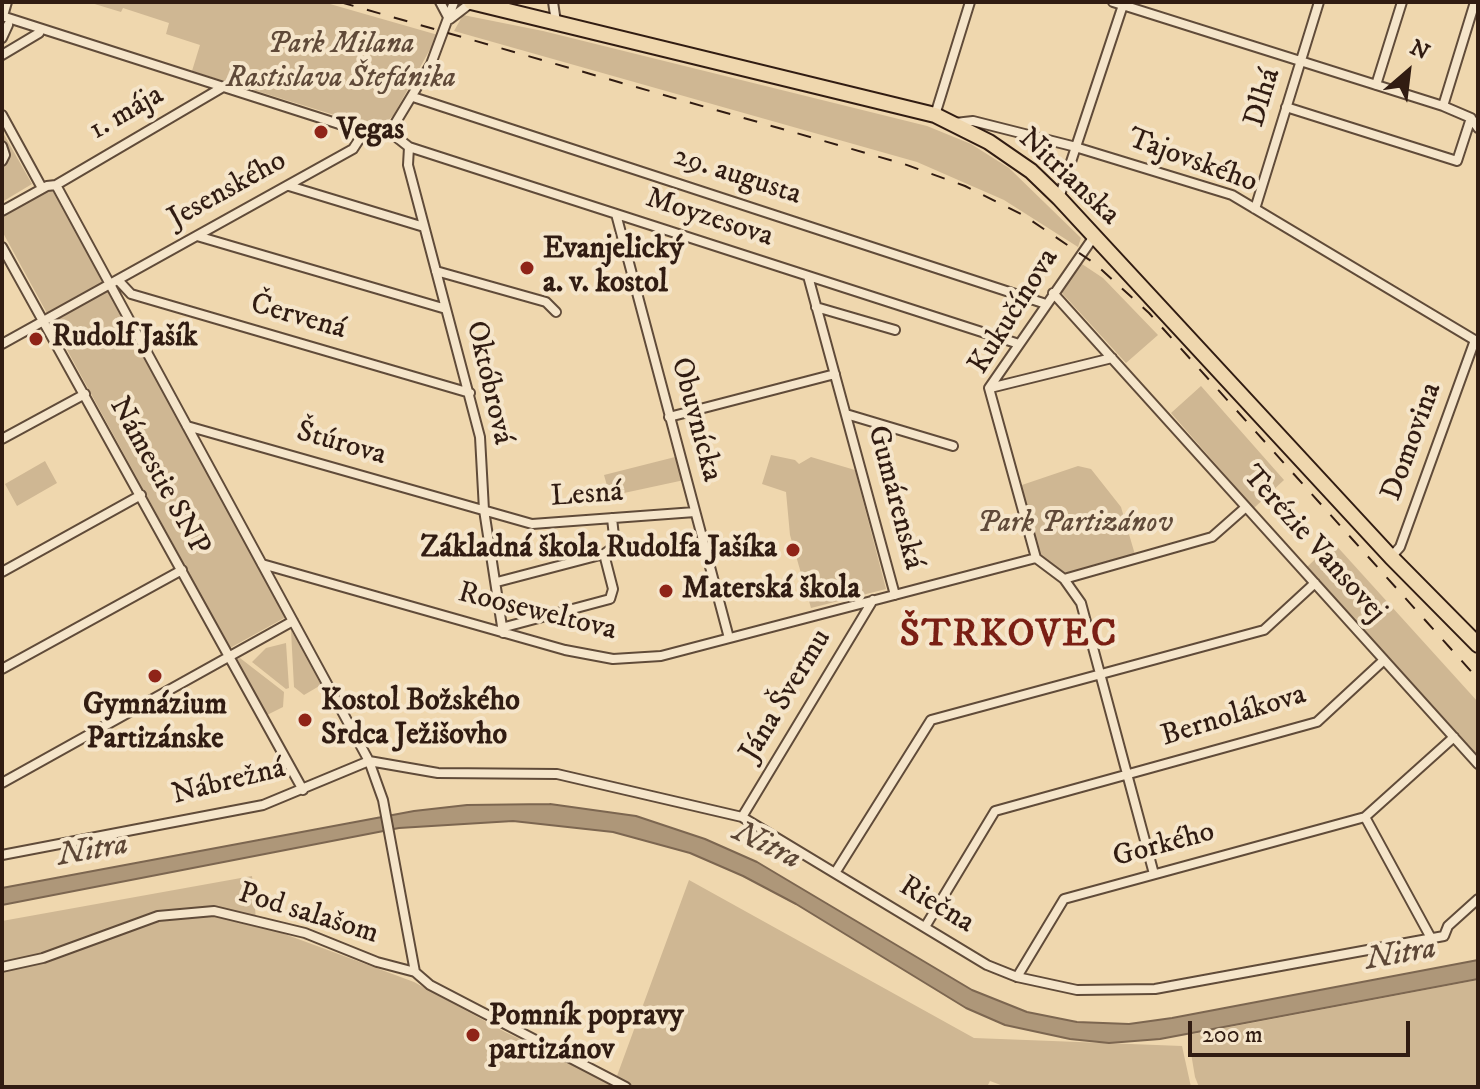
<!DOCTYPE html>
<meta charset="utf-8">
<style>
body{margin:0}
#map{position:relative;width:1480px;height:1089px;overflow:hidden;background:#efd7ae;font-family:"IM FELL DW Pica",serif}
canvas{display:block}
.frame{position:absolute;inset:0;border:4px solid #311c12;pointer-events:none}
.north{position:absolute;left:1368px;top:32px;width:80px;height:80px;-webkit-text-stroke:6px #f5e5ca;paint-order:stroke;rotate:28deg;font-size:22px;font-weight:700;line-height:32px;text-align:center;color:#311c12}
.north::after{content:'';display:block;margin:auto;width:28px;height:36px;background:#311c12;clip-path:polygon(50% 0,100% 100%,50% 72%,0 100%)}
.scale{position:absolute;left:1188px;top:1021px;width:222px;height:36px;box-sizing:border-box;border:4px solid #311c12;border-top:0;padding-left:10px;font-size:24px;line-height:28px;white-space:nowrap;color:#311c12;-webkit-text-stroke:6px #f5e5ca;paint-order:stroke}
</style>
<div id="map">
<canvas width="1480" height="1089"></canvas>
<div class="frame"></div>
<div class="north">N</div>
<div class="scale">200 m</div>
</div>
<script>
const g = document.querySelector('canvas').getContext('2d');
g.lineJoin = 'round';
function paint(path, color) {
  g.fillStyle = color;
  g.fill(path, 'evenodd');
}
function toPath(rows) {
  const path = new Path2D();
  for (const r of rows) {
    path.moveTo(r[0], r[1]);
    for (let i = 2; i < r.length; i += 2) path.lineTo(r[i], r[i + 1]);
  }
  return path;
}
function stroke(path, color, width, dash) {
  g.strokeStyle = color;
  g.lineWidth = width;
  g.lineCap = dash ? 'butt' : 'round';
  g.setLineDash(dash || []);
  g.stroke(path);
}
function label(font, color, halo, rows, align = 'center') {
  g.font = font + ' "IM FELL DW Pica",serif';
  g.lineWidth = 8;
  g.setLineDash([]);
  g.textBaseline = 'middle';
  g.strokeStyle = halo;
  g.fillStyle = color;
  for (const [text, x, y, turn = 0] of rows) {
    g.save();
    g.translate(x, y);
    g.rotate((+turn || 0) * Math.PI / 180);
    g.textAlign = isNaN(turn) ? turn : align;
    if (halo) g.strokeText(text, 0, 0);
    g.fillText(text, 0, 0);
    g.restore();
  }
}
paint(toPath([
 [88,2,323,2,438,35,393,116,383,125,370,126,192,71,200,45,166,34,169,23,123,8,121,12],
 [463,15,543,31,927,126,971,144,1009,168,1081,238,1078,247,1004,200,917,162,454,31],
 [2,131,32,184,2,202],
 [51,188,286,617,230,648,2,231,2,216],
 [1082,264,1103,278,1158,335,1126,363,1061,292],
 [1201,386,1284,480,1254,508,1171,413],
 [683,455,689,479,610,496,604,475],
 [771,455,795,460,799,464,811,457,855,470,886,589,811,608,790,535,786,492,762,484],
 [45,461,57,483,17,506,5,484],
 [1078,466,1091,469,1121,507,1136,558,1064,579,1036,558,1016,487],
 [1333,542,1478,702,1478,755,1307,567],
 [291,630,321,685,304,695,294,687],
 [286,643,289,688,286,689,252,662,266,648],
 [240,658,284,692,283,707,267,715,237,659],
 [252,876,256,919,217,907,160,913,42,954,2,962,2,921],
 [689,880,974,1038,1182,1046,1191,1087,1006,1087,990,1081,987,1087,2,1087,2,970,81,950,153,920,214,913,255,923,414,982,505,1032,614,1084],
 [1478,980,1478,1087,1199,1087,1195,1077,1188,1035]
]), '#cfb793');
const water = toPath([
 [550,804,636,816,705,839,757,862,972,990,1027,1012,1077,1022,1129,1024,1172,1018,1478,960,1478,979,1160,1039,1109,1043,1070,1039,1005,1025,966,1008,796,904,743,876,690,853,613,832,513,821,399,828,2,905,2,888,414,811,467,805,550,804]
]);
paint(water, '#ae9779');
stroke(water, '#7c6650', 2);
const street = toPath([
 [440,2,449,19],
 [553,2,556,22],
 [1113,2,1443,106,1471,118,1478,128],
 [2,16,364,132,390,132],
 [3,16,7,2],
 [450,19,472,2],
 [2,38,8,25],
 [2,55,39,33],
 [1376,85,1402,2],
 [413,97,1046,304],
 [1443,106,1475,2],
 [1286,107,1457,161,1471,118],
 [2,115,42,188],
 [935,115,970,2],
 [955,123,973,121,1072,146,1232,195,1478,342],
 [390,132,409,147,1019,344],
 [390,132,431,64,454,2],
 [2,146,5,155,2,161],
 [409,147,408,165,480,437,484,510,503,633],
 [56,185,369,761,383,800,415,972],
 [56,185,223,87],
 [289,186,424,227],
 [1059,198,1124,2],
 [1255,209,1319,2],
 [2,211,47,186,56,185],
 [616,214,729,638],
 [197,236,446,309],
 [2,247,303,790],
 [436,271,546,302,556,312],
 [808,276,895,595],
 [118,280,131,294,470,393],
 [1053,293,1478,764],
 [816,307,895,330],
 [2,344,353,149,364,132],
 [990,388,1112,358],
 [846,414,953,446],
 [669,417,835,374],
 [187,426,532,524,695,512],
 [2,439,85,394],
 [1391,557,1400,547,1475,340],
 [1036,558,989,388,1095,235],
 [1036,558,1064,579,1081,603,1154,874],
 [262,564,565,650,613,659,661,656,1036,558],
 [2,572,141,495],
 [1064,579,1212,537,1246,507],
 [497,582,604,554,615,546,612,518],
 [505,627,610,599,613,589,604,554],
 [2,669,182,570],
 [369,761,438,773,557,774,742,817,987,965,1017,977,1077,990,1155,989,1444,936,1448,926,1478,899],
 [2,783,293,621],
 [742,817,873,600],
 [1365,817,1431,938],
 [2,855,263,805,369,761],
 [835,873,931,720,1264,630,1315,583],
 [925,927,995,811,1317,722,1384,660],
 [2,967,43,958,158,916,214,911,305,933,377,962,415,972,430,985,626,1087],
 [1017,977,1064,899,1365,817,1454,737]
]);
const primary = toPath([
 [471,2,935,115,989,142,1031,171,1059,198,1391,557,1478,645]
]);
stroke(street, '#604b39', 12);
stroke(primary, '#311c12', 18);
stroke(street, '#f5e5ca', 8);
stroke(primary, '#efd7ae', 14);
stroke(toPath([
 [340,2,904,164,965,186,1023,215,1094,263,1149,313,1478,679]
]), '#311c12', 2, [14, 14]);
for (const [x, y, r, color] of [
 [321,132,8,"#8f2418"],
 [527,268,8,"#8f2418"],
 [36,339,8,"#8f2418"],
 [793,550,8,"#8f2418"],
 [666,591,8,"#8f2418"],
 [155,676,8,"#8f2418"],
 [305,720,8,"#8f2418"],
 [473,1035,8,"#8f2418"]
]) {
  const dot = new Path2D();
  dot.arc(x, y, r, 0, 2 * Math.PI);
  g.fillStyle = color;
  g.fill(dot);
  stroke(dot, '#f5e5ca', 3);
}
label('italic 30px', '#604a39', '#f5e5ca', [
 ["Park Milana",341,46],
 ["Rastislava Štefánika",341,80],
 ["Park Partizánov",1075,525]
]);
label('30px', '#311c12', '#f5e5ca', [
 ["Dlhá",1264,98,-73],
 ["1. mája",127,114,-30],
 ["Tajovského",1192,162,20],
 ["29. augusta",737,177,18],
 ["Nitrianska",1068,178,43],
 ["Jesenského",228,191,-29],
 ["Moyzesova",709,219,18],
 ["Kukučínova",1015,312,-58],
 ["Červená",298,318,16],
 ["Októbrová",488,383,77],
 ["Obuvnícka",695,420,75],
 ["Domovina",1413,442,-70],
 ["Štúrova",341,445,16],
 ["Námestie SNP",158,477,61],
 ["Lesná",587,496,-4],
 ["Gumárenská",894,498,75],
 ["Terézie Vansovej",1313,545,48],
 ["Rooseweltova",537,613,14],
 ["Jána Švermu",787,696,-59],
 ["Bernolákova",1234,717,-17],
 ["Nábrežná",229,783,-14],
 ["Gorkého",1164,846,-15],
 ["Riečna",936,906,31],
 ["Pod salašom",308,915,17]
]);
label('bold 30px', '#311c12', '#f5e5ca', [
 ["Vegas",337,132],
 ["Evanjelický",543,251],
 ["a. v. kostol",543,285],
 ["Rudolf Jašík",52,339],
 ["Základná škola Rudolfa Jašíka",777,550,"right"],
 ["Materská škola",682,591],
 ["Kostol Božského",321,703],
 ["Srdca Ježišovho",321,737],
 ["Gymnázium",155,707,"center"],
 ["Partizánske",155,741,"center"],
 ["Pomník popravy",489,1018],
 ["partizánov",489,1052]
], 'left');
label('italic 32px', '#5d4736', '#f5e5ca', [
 ["Nitra",766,847,26],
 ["Nitra",93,852,-10],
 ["Nitra",1401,956,-10]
]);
g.letterSpacing = '2px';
label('bold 38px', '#7a1f14', '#f5e5ca', [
 ["ŠTRKOVEC",1009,637]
]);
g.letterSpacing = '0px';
</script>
